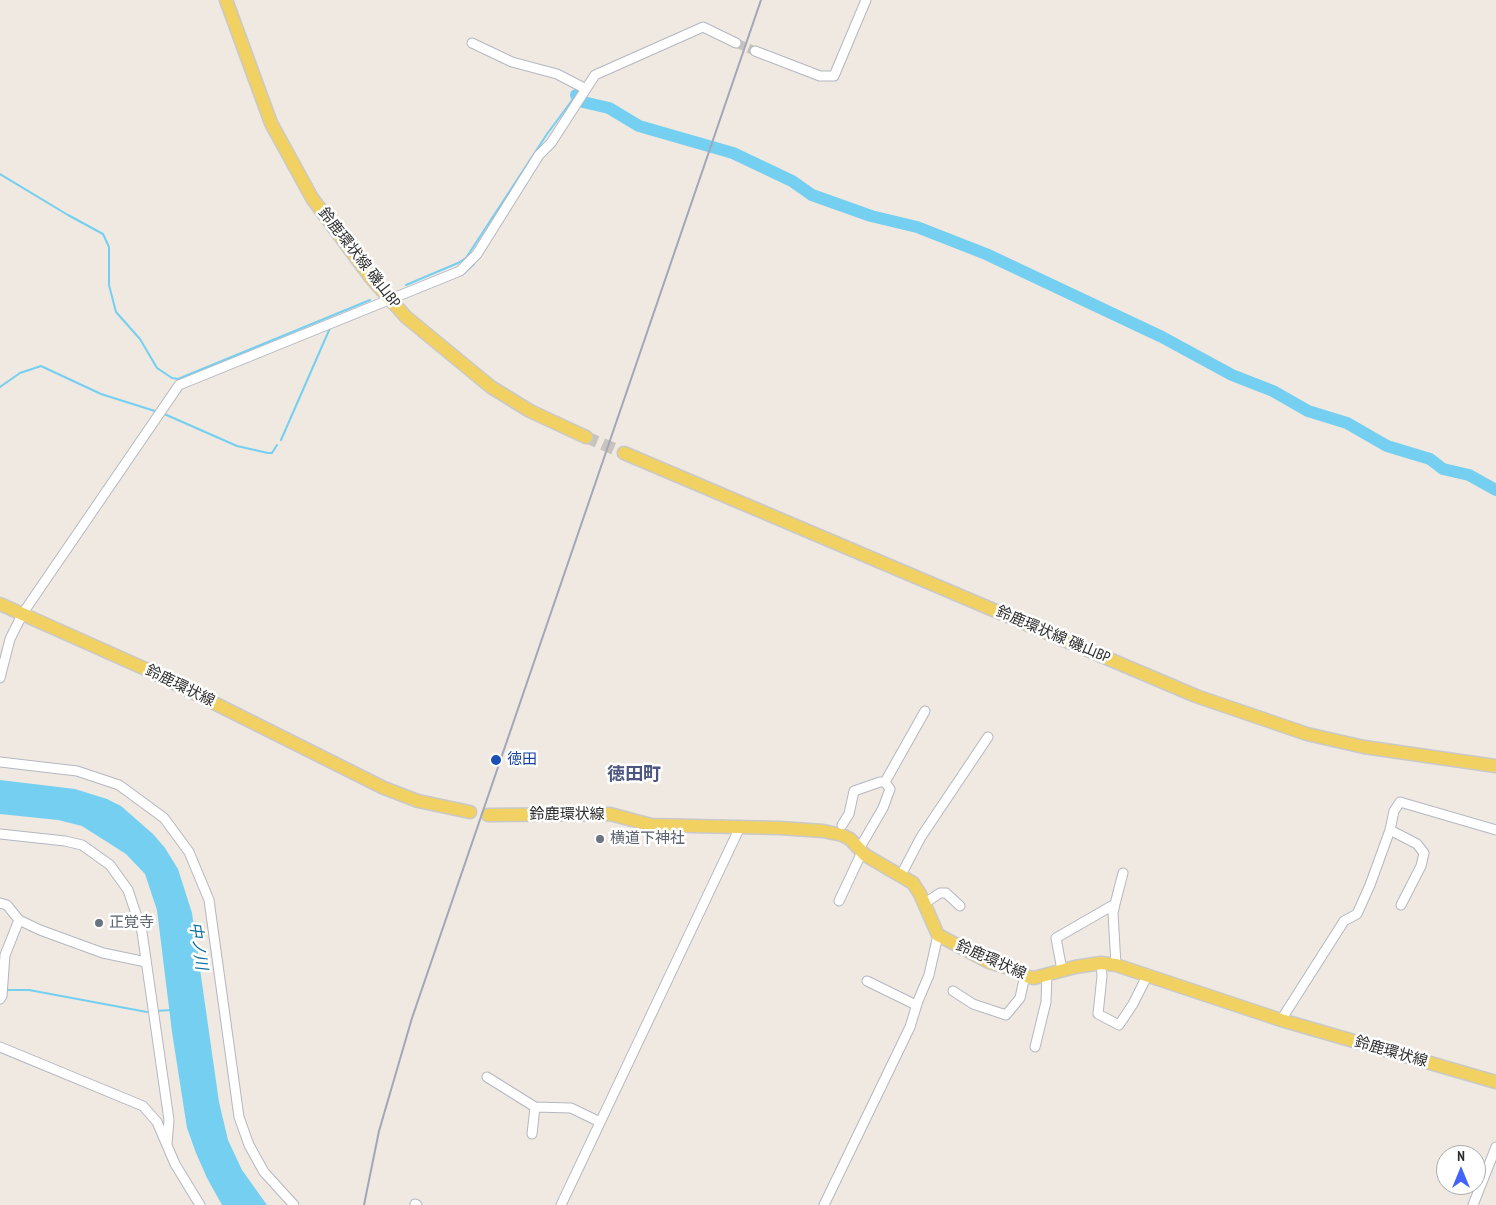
<!DOCTYPE html>
<meta charset="utf-8">
<style>
body{margin:0}
#map{position:relative;width:1496px;height:1205px;overflow:hidden;background:#efe9e1;font-family:"PT Sans Narrow",sans-serif}
canvas{display:block}
.north{position:absolute;left:1436px;top:1145px;width:50px;height:50px;box-sizing:border-box;background:#fff;border:1px solid #ababab;border-radius:50%;rotate:0deg;font-size:14px;font-weight:700;line-height:20px;text-align:center;color:#2e2e2e}
.north::after{content:'';display:block;margin:auto;width:18px;height:22px;background:#4264fb;clip-path:polygon(50% 0,100% 100%,50% 72%,0 100%)}
</style>
<div id="map">
<canvas width="1496" height="1205"></canvas>
<div class="north">N</div>
</div>
<script>
const g = document.querySelector('canvas').getContext('2d');
g.lineJoin = 'round';
function paint(path, color) {
  g.fillStyle = color;
  g.fill(path, 'evenodd');
}
function toPath(rows) {
  const path = new Path2D();
  for (const r of rows) {
    path.moveTo(r[0], r[1]);
    for (let i = 2; i < r.length; i += 2) path.lineTo(r[i], r[i + 1]);
  }
  return path;
}
function stroke(path, color, width, dash) {
  g.strokeStyle = color;
  g.lineWidth = width;
  g.lineCap = dash ? 'butt' : 'round';
  g.setLineDash(dash || []);
  g.stroke(path);
}
function label(font, color, halo, rows, align = 'center') {
  g.font = font + ' "PT Sans Narrow","Noto Sans JP",sans-serif';
  g.lineWidth = 5;
  g.setLineDash([]);
  g.textBaseline = 'middle';
  g.strokeStyle = halo;
  g.fillStyle = color;
  for (const [text, x, y, turn = 0] of rows) {
    g.save();
    g.translate(x, y);
    g.rotate((+turn || 0) * Math.PI / 180);
    g.textAlign = isNaN(turn) ? turn : align;
    if (halo) g.strokeText(text, 0, 0);
    g.fillText(text, 0, 0);
    g.restore();
  }
}
paint(toPath([
 [0,780,75,789,107,799,121,806,153,834,165,848,178,869,192,913,219,1102,228,1140,242,1170,267,1205,222,1205,207,1178,196,1153,187,1128,172,1032,157,910,145,874,126,854,82,826,58,820,0,814]
]), '#75cff0');
stroke(toPath([
 [0,174,68,215,103,234,109,247,109,285,116,312,140,339,157,368,172,378,178,379,370,300],
 [463,274,474,264],
 [406,285,458,263,466,258,547,134,576,95],
 [0,387,20,373,41,366,101,394,158,412],
 [162,413,237,446,268,453,272,453,277,445],
 [281,440,330,328],
 [6,990,29,990,147,1012],
 [156,1011,171,1010]
]), '#75cff0', 2);
stroke(toPath([
 [576,95,583,102,609,108,639,126,733,153,792,181,812,195,871,216,917,227,986,254,1162,337,1232,375,1273,391,1308,411,1347,423,1387,446,1430,459,1443,469,1469,475,1496,490]
]), '#75cff0', 12);
stroke(toPath([
 [736,43,755,51]
]), '#c8c4bd', 9, [9, 4.5]);
stroke(toPath([
 [586,437,624,453]
]), '#c8c4bd', 12, [12, 6]);
const street = toPath([
 [472,43,512,62,557,74,586,89],
 [755,51,820,76,834,76,866,0],
 [0,678,10,639,23,613,179,385,460,271,477,254,539,155,551,143,595,75,703,27,736,43],
 [0,762,77,771,119,785,164,818,189,852,209,900,239,1117,249,1145,264,1172,294,1205],
 [842,825,849,814,854,791,880,782,885,782],
 [1390,830,1417,844,1424,853,1421,866,1401,905],
 [0,834,65,841,82,845,110,865,128,890,142,932,169,1120,167,1144],
 [859,849,883,808,890,789,885,782,925,711],
 [901,875,921,837,988,737],
 [839,901,862,852],
 [0,903,7,905,19,920,40,930,103,953,146,962],
 [925,903,940,893,946,893,960,906],
 [1115,904,1113,913,1116,965],
 [1101,963,1102,976,1098,1014,1119,1025,1133,1004,1148,974],
 [1062,970,1056,938,1115,904,1123,873],
 [867,981,916,1005],
 [953,991,973,1004,1006,1015,1020,998,1025,975],
 [0,999,2,996,5,955,19,920],
 [1281,1020,1344,921,1357,914,1370,885,1390,830,1394,811,1400,802,1496,830],
 [0,1047,143,1106,157,1122,175,1164,200,1205],
 [1035,1047,1046,1002,1047,974],
 [487,1077,535,1107,571,1108,600,1122],
 [532,1134,535,1107],
 [415,1204,417,1205],
 [561,1205,740,827],
 [824,1205,910,1027,918,1001,929,975,938,935],
 [1473,1205,1496,1147]
]);
const primary = toPath([
 [226,0,271,123,312,198,371,278,406,317,491,387,530,411,586,437],
 [624,453,1196,696,1307,734,1364,747,1496,766],
 [0,604,150,671,384,788,418,801,470,812],
 [488,815,610,814,651,825,780,828,823,831,842,835,850,839,865,855,913,883,920,894,938,935,989,962,1016,970,1029,977,1034,978,1075,967,1101,963,1116,965,1281,1020,1496,1082]
]);
stroke(street, '#b4b7c1', 11);
stroke(primary, '#c9c9c9', 15);
stroke(street, '#fff', 9);
stroke(primary, '#f2d163', 12);
stroke(toPath([
 [364,1205,379,1131,412,1018,761,0]
]), '#a3a6b8', 2);
for (const [x, y, r, color] of [
 [496,760,6,"#1a4fb4"],
 [600,839,5,"#6b7280"],
 [99,923,5,"#6b7280"]
]) {
  const dot = new Path2D();
  dot.arc(x, y, r, 0, 2 * Math.PI);
  g.fillStyle = color;
  g.fill(dot);
  stroke(dot, '#fff', 2);
}
label('15px', '#2e2e2e', '#fff', [
 ["鈴鹿環状線 磯山BP",359,258,52],
 ["鈴鹿環状線 磯山BP",1053,635,23],
 ["鈴鹿環状線",180,686,26],
 ["鈴鹿環状線",567,815],
 ["鈴鹿環状線",991,960,24],
 ["鈴鹿環状線",1391,1052,16]
]);
label('15px', '#164399', '#fff', [
 ["徳田",507,760]
], 'left');
label('15px', '#5b616d', '#fff', [
 ["横道下神社",610,839],
 ["正覚寺",109,923]
], 'left');
label('italic 16px', '#0d6fa3', '#fff', [
 ["中ノ川",198,946,82]
]);
label('bold 18px', '#4d5680', '#fff', [
 ["徳田町",634,775]
]);
</script>
